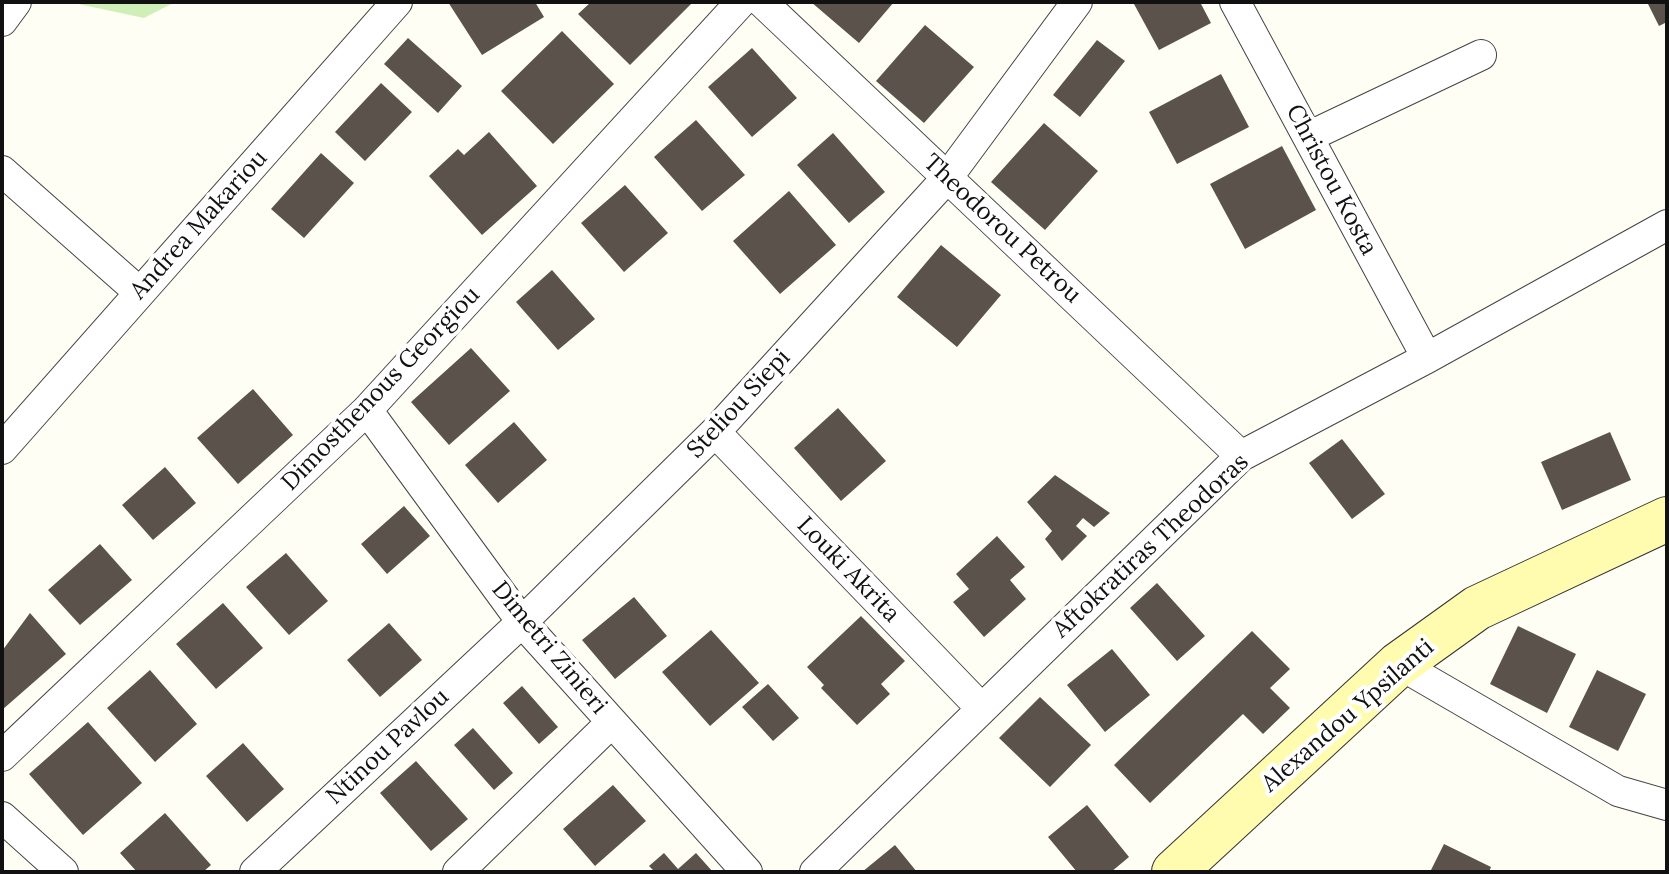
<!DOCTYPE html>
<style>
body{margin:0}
#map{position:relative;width:1669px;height:874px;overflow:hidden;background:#fffef4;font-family:Lora,serif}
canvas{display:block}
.frame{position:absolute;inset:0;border:4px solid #111;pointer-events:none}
</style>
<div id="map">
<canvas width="1669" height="874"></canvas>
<div class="frame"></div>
</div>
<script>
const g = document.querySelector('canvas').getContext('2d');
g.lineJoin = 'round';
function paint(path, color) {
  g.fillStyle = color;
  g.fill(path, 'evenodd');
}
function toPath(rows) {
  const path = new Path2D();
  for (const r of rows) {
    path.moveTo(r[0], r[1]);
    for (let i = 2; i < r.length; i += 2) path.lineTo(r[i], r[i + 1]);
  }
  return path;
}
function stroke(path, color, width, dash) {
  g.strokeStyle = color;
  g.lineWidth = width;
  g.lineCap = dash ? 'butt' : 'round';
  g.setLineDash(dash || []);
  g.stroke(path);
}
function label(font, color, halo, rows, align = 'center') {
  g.font = font + ' Lora,serif';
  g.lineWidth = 8;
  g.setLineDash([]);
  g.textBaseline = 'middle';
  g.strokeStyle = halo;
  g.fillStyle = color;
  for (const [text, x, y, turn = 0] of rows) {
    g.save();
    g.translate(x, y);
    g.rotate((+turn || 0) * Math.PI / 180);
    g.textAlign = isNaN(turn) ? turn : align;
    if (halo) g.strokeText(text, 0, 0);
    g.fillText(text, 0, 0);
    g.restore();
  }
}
paint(toPath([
 [69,2,175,2,144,18]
]), '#d0efb8');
paint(toPath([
 [448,2,535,2,544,17,482,55],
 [591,2,693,2,630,65,578,14],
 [811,2,894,2,859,43],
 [1138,2,1200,2,1211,23,1159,50,1134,4],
 [1647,2,1667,2,1667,22,1659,26],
 [925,25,974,67,924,123,876,81],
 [562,31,614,84,553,144,501,91],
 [408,38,462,86,438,113,384,64],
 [1097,40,1125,61,1080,117,1053,95],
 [752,48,797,98,752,137,708,87],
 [1221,74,1249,127,1177,164,1149,112],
 [381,83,412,112,365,161,335,132],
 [696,120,745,175,702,211,654,157],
 [1044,123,1098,171,1045,230,991,182],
 [489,132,537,186,482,235,429,176,458,149,464,155],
 [833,133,885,192,849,223,797,165],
 [1282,146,1316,210,1245,249,1210,184],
 [321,153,354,183,304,238,271,209],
 [625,185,668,233,624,272,581,223],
 [789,191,836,245,780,294,733,241],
 [941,245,1001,295,957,347,897,297],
 [552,270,595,319,558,350,516,302],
 [471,348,510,391,449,445,411,402],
 [253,389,293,435,238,484,197,438],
 [838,408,886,461,841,501,794,448],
 [514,422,547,460,498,503,465,465],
 [1610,432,1631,480,1562,510,1541,462],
 [1342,439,1385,494,1352,519,1309,463],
 [165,467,196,503,153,540,122,505],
 [1055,475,1110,513,1094,527,1083,518,1076,526,1087,536,1062,561,1045,539,1052,531,1027,502],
 [404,506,430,536,387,574,361,544],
 [997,536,1025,567,1010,580,1026,599,984,637,953,602,969,589,956,574],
 [100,544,132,580,80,625,48,590],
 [286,553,328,601,289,635,246,587],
 [1157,583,1205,636,1177,661,1130,608],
 [634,597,667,636,615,679,582,640],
 [223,603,263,648,216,689,176,644],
 [30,613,66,654,2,710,2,651],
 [861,616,905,661,881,684,890,694,857,725,821,688,824,685,807,667],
 [389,623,422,660,380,697,347,660],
 [1518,626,1576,654,1547,713,1490,684],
 [711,630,759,683,710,726,662,672],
 [1252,631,1290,669,1270,688,1290,708,1263,734,1243,714,1150,803,1114,765],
 [1112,649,1150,695,1105,732,1067,685],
 [150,670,197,724,155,762,107,708],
 [1597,670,1646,694,1618,751,1569,727],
 [768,684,799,718,773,741,742,707],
 [522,686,558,727,539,744,503,703],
 [1040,697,1091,745,1050,787,999,738],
 [88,722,142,783,83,835,29,774],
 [473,728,513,773,494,790,454,745],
 [243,743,284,789,247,822,206,776],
 [416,761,468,819,431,851,380,793],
 [613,785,646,821,595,866,563,829],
 [1087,805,1129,857,1111,872,1077,872,1048,837],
 [165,813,211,865,203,872,137,872,120,853],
 [1444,844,1491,867,1489,872,1430,872],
 [895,845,917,872,862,872],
 [664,853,678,869,696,853,713,872,655,872,649,866]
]), '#5b534b');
const street = toPath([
 [762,2,1241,456],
 [1235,2,1427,358],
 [2,21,16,2],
 [1308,137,1481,55],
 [2,171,139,292],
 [367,410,522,622,747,872],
 [715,432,982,709],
 [2,449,397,2],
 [1399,664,1618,791,1667,805],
 [2,756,367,410,741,2],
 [2,817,63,872],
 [255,872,522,622,715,432,947,178,1077,2],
 [458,872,612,722],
 [815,872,1241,456,1427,358,1667,225]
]);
const secondary = toPath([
 [1174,872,1399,664,1477,608,1667,519]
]);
stroke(street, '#444', 32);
stroke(secondary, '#333', 46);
stroke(street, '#fff', 30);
stroke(secondary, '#fffcaf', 44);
label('24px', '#111', '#fff', [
 ["Christou Kosta",1331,180,62],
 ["Andrea Makariou",199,225,-48],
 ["Theodorou Petrou",1002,229,43],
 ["Dimosthenous Georgiou",381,389,-46],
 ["Steliou Siepi",739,404,-47],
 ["Aftokratiras Theodoras",1151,546,-43],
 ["Louki Akrita",848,570,46],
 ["Dimetri Zinieri",549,648,50],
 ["Alexandou Ypsilanti",1348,716,-41],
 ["Ntinou Pavlou",388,747,-43]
]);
</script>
